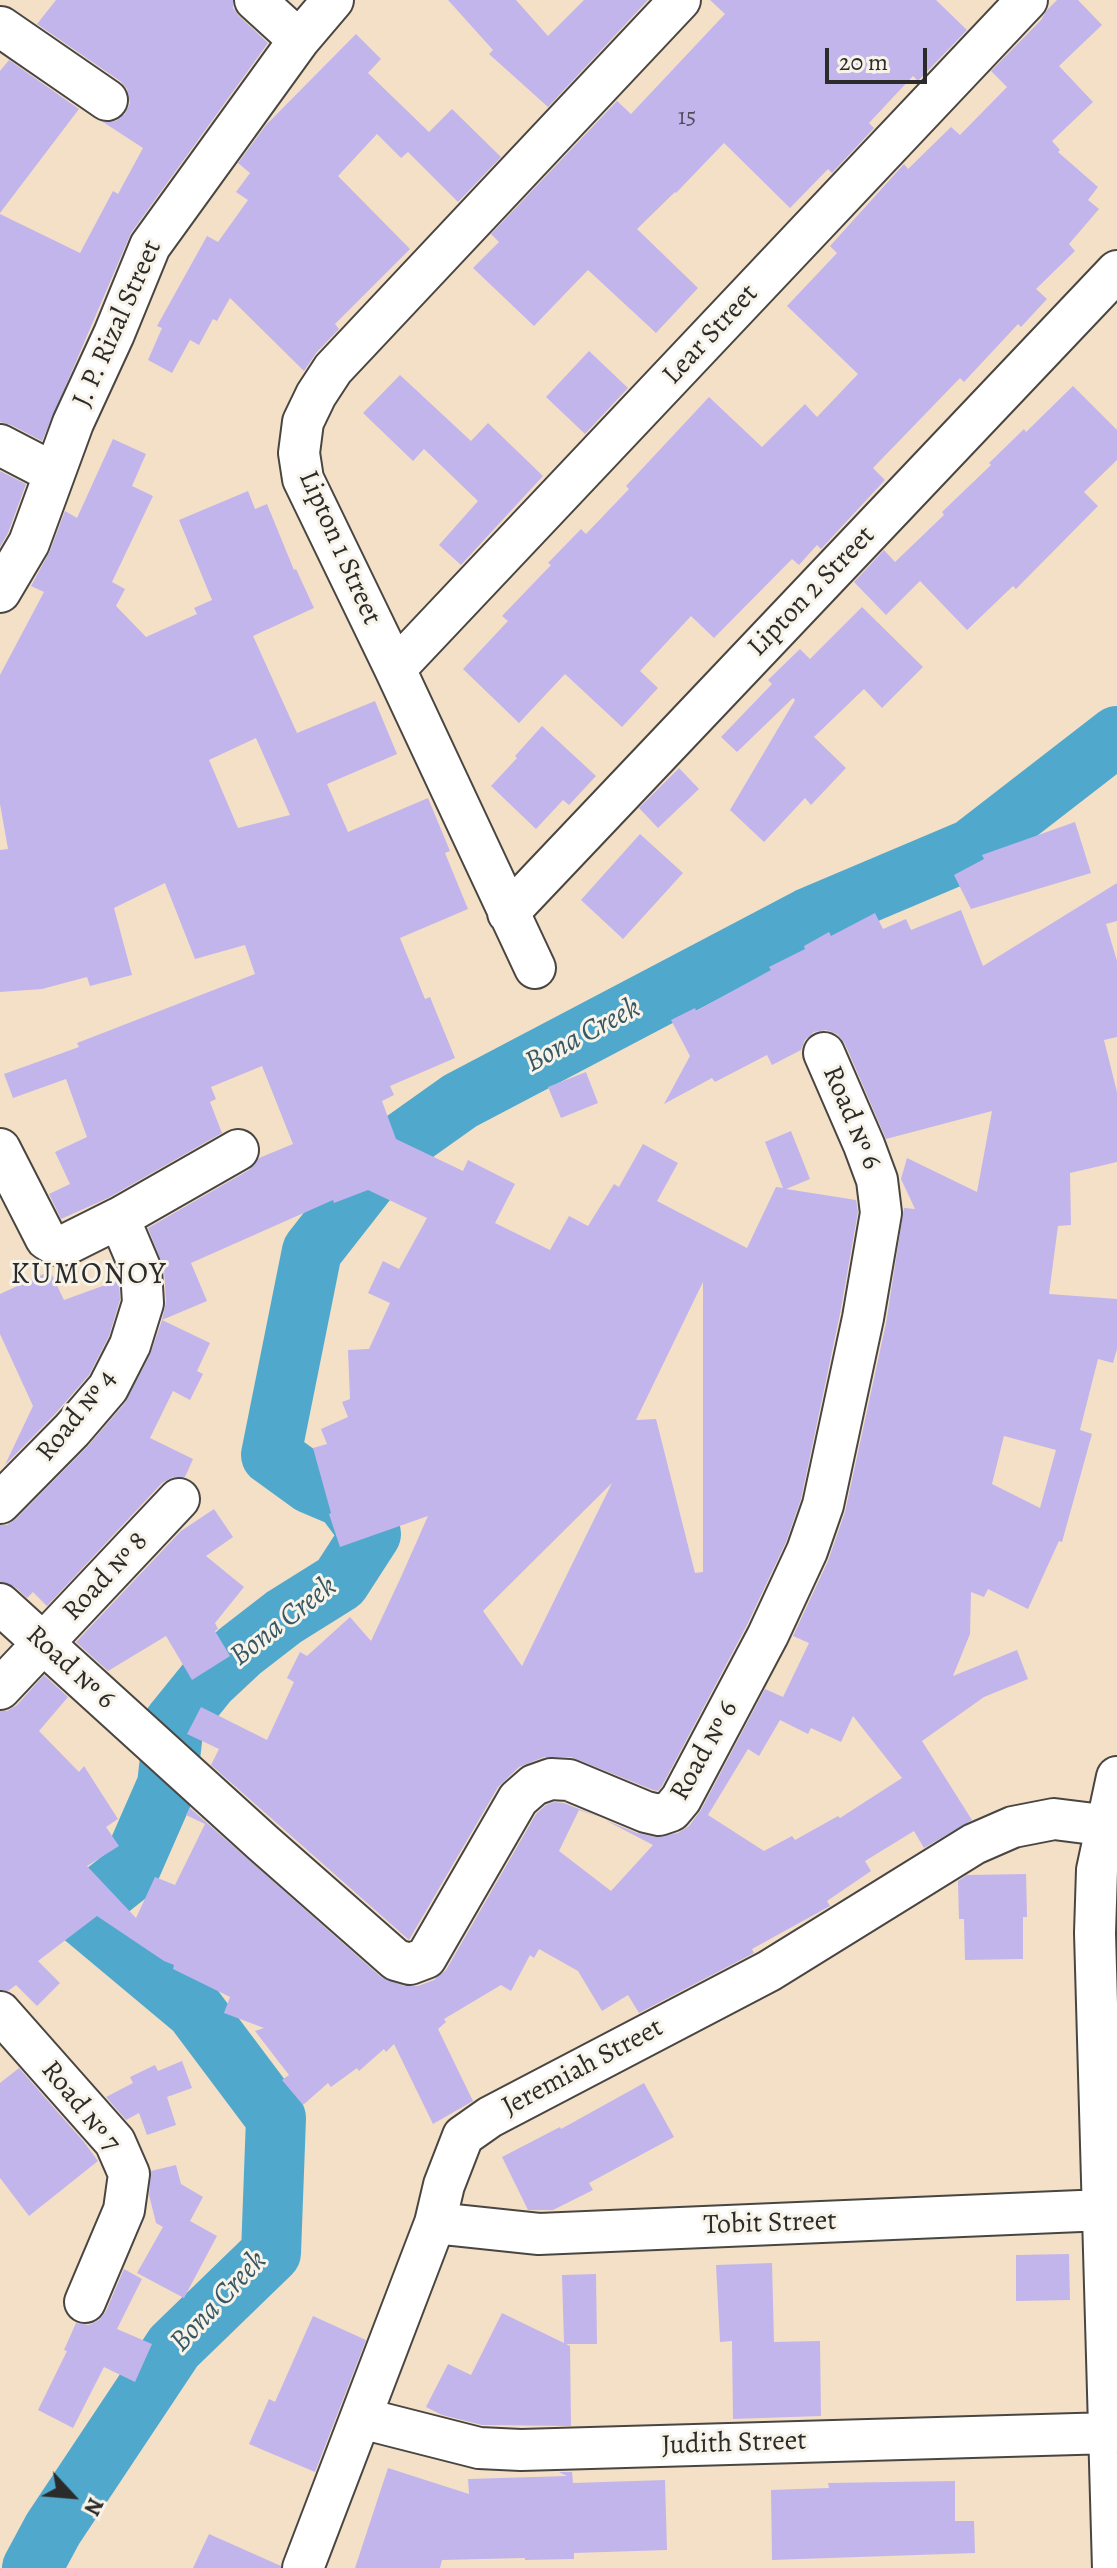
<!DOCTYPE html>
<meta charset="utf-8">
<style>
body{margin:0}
#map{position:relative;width:1117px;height:2568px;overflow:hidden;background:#f4e0c7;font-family:Alegreya,serif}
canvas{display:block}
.north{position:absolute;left:32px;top:2456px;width:80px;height:80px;-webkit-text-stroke:6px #f7f3e8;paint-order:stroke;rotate:116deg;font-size:22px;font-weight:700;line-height:32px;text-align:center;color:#2b2b2b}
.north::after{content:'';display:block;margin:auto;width:28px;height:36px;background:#2b2b2b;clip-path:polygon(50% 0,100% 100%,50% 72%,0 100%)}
.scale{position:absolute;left:825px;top:48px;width:102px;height:36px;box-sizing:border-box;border:4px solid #2b2b2b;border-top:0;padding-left:10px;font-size:24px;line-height:28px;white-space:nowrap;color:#2b2b2b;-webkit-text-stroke:6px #f7f3e8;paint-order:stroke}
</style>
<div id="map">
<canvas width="1117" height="2568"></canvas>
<div class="north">N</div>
<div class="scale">20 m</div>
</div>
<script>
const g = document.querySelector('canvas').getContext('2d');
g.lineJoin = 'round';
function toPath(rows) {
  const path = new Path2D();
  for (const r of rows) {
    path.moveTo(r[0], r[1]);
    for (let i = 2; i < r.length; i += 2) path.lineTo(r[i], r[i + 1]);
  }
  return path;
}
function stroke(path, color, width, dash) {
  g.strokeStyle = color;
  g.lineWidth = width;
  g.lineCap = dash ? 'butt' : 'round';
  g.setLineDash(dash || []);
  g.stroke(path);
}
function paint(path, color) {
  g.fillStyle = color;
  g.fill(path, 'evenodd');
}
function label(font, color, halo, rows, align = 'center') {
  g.font = font + ' Alegreya,serif';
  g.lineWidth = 6;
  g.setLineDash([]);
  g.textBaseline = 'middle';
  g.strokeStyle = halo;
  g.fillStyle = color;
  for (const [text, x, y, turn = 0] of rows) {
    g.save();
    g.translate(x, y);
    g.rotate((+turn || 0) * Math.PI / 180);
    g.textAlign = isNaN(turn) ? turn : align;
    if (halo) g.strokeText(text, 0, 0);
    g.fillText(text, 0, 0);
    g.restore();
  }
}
stroke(toPath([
 [32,2568,53,2529,174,2347,271,2253,276,2118,195,2010,79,1913,128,1874,167,1785,174,1723,208,1681,240,1651,284,1617,340,1582,371,1534,344,1498,311,1484,271,1455,312,1251,391,1150,460,1101,808,918,971,849,1117,736]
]), '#50a9cd', 60);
paint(toPath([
 [56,0,233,0,233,8,239,16,268,43,131,233,42,441,11,425,0,422,0,214,80,253,113,191,118,194,143,148,103,122,116,121,125,114,130,103,127,89,120,81,37,24],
 [448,0,516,0,548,36,584,0,648,0,548,107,489,54,493,50],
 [710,0,936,0,967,30,918,81,913,76,869,123,874,128,832,173,828,169,790,208,724,143,676,193,675,192,637,229,698,288,656,333,588,270,534,326,473,268,499,242,491,234,617,101,631,114,725,14],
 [1057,0,1078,0,1102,25,1059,66,1093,102,1052,141,1060,150,1058,152,1098,187,1088,200,1099,209,1069,244,1075,251,1036,289,1047,299,1021,327,1018,324,964,382,960,378,873,468,885,480,821,549,817,545,799,565,792,559,714,638,691,616,640,671,658,688,622,727,565,674,519,723,463,669,508,621,502,616,551,565,548,563,581,529,586,534,629,489,626,486,709,397,762,447,805,404,817,417,858,374,787,306,837,253,830,246,904,164,908,169,951,127,960,135,1007,87,991,71,1041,20,1047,10],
 [356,34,381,59,368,73,429,132,452,109,501,157,458,202,408,152,401,158,377,134,338,176,410,249,335,324,339,329,316,353,304,371,230,298,217,321,213,319,199,345,190,340,172,373,148,360,162,328,157,326,207,236,218,242,248,200,236,192,250,173,238,163,266,125],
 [9,60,79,109,0,213,0,71],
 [589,351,628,388,585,434,546,397],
 [400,375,471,441,488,423,543,476,461,565,439,545,478,501,424,449,413,461,363,413],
 [1073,386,1117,430,1117,460,1084,492,1098,506,1016,589,1013,586,967,630,920,581,886,615,854,582,884,550,895,562,944,515,942,512,991,465,989,463,1024,429,1026,432],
 [113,439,146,454,132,486,153,496,112,582,125,589,116,606,146,637,197,614,194,608,212,600,179,520,248,491,255,509,267,504,294,570,296,569,314,608,253,636,297,733,375,701,397,754,327,784,348,832,428,798,450,851,445,853,468,909,400,938,425,999,430,997,455,1058,390,1086,394,1095,382,1101,396,1139,463,1171,468,1160,515,1184,495,1223,550,1250,569,1216,588,1226,614,1184,619,1187,643,1144,678,1163,657,1201,747,1248,776,1187,783,1188,765,1142,791,1131,810,1179,786,1189,856,1200,858,1212,840,1314,801,1499,786,1542,747,1625,662,1786,658,1791,653,1790,571,1757,544,1757,519,1767,498,1787,409,1940,211,1765,219,1749,187,1734,201,1707,267,1740,294,1682,287,1678,300,1652,307,1656,350,1617,371,1641,401,1577,428,1516,340,1547,329,1514,331,1513,313,1448,327,1444,321,1429,348,1417,342,1402,350,1399,348,1350,369,1349,390,1303,368,1293,383,1261,399,1269,427,1218,368,1190,334,1203,333,1200,191,1263,207,1301,162,1320,166,1302,164,1269,148,1228,249,1170,259,1158,293,1144,262,1066,211,1087,216,1099,210,1102,222,1133,108,1198,61,1219,49,1194,70,1184,55,1152,87,1137,66,1079,13,1098,4,1074,79,1047,77,1043,255,974,245,945,195,959,165,883,114,908,132,975,90,986,87,977,42,989,0,992,0,850,8,849,0,804,0,675,44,592,31,586,50,551,65,511,77,518],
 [256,738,290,815,238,828,209,760],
 [703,1282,703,1572,695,1573,656,1419,636,1420],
 [612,1483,522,1666,483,1611],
 [0,471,26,484,8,533,0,547],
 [862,607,923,667,882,708,864,689,814,737,846,768,811,805,805,798,764,842,730,810,795,700,793,698,737,752,721,737,772,684,768,680,800,649,810,659],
 [542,726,596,776,569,805,563,800,536,829,491,786,517,758,515,756],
 [679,768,699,789,658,828,639,808],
 [1075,822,1091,873,971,909,954,875,984,859,982,855],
 [640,834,683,873,623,939,581,900],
 [1117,883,1117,921,1106,924,1117,961,1117,1037,1104,1040,1117,1092,1117,1162,1070,1173,1071,1225,1058,1226,1049,1294,1117,1299,1117,1349,1113,1363,1098,1359,1080,1430,1092,1434,1062,1542,1059,1541,1028,1609,988,1589,984,1597,971,1592,970,1634,953,1676,1017,1650,1028,1679,984,1697,922,1741,972,1820,924,1848,914,1831,865,1861,871,1871,827,1901,830,1906,752,1949,754,1953,639,2013,628,1995,602,2011,578,1971,539,1949,534,1958,530,1955,511,1991,501,1985,444,2019,446,2022,438,2029,473,2101,433,2124,394,2044,386,2052,384,2049,359,2071,357,2068,331,2087,328,2083,303,2105,282,2080,289,2075,255,2031,264,2028,224,2013,230,1997,173,1969,174,1965,164,1961,97,1916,38,1961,60,1983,37,2006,16,1985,8,1991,0,1990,0,1711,7,1711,17,1705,44,1675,68,1697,39,1731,79,1772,84,1766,118,1819,106,1827,119,1846,87,1866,136,1918,155,1877,175,1885,205,1824,186,1815,190,1808,381,1977,404,1986,418,1986,434,1980,446,1970,536,1814,546,1805,554,1802,564,1803,599,1817,579,1810,559,1851,611,1891,653,1845,605,1820,637,1833,655,1837,678,1833,689,1826,701,1810,765,1689,783,1697,809,1643,793,1636,828,1561,845,1512,886,1323,904,1208,915,1209,901,1179,907,1158,977,1192,992,1111,886,1139,845,1044,837,1034,826,1030,814,1032,805,1040,801,1050,772,1065,767,1055,715,1082,712,1078,664,1104,690,1056,671,1020,695,1008,696,1011,771,970,769,967,805,949,804,946,829,932,831,936,875,913,883,929,906,919,911,930,961,910,983,966],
 [1004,1436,1056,1450,1040,1508,992,1484],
 [853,1716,902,1778,840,1818,838,1816,795,1840,792,1836,764,1851,708,1815,748,1749,759,1756,780,1720,808,1734,811,1728,841,1742],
 [586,1072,598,1103,561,1118,548,1087],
 [50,1271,64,1300,119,1280,120,1300,109,1336,89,1375,55,1414,5,1465,33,1406,0,1334,0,1294],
 [162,1320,210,1343,197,1371,203,1374,190,1400,173,1391,150,1438,193,1459,185,1477,173,1477,162,1483,47,1606,33,1592,27,1598,15,1587,0,1582,0,1525,7,1525,16,1519,88,1446,125,1403,150,1355],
 [214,1509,233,1537,206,1556,244,1587,215,1623,218,1629,215,1631,230,1656,192,1680,166,1636,108,1671,76,1642,181,1531],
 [1026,1874,1027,1917,1023,1917,1023,1959,965,1960,964,1919,959,1919,958,1881,967,1875],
 [182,2061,192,2088,167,2097,176,2125,147,2135,139,2113,126,2120,106,2097,133,2083,130,2077,155,2065,158,2071],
 [19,2068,84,2142,98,2161,29,2216,0,2178,0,2083],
 [644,2083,674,2137,589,2183,593,2190,553,2210,528,2210,502,2157,560,2127,561,2129],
 [176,2165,181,2184,203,2197,190,2221,217,2236,184,2298,137,2273,163,2227,156,2223,149,2195,151,2171],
 [1069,2254,1070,2300,1016,2301,1016,2255],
 [772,2263,774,2342,820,2341,821,2416,733,2419,732,2341,720,2342,716,2265],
 [124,2269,142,2279,117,2329,152,2344,135,2382,104,2367,73,2428,38,2410,67,2351,64,2350,76,2323,89,2325,99,2320,106,2311],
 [596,2274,597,2344,566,2344,570,2346,571,2426,482,2425,442,2415,426,2407,448,2364,471,2375,502,2313,564,2343,562,2275],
 [313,2316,366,2340,315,2472,249,2444,269,2399,275,2402],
 [388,2468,469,2494,468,2479,567,2476,559,2472,572,2472,573,2483,665,2480,667,2550,574,2553,574,2559,525,2560,525,2558,442,2560,440,2568,355,2568],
 [955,2481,955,2521,974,2521,975,2553,772,2560,771,2490,829,2488,828,2483],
 [209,2534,281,2566,281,2568,193,2568]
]), '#c2b5eb');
const minor = toPath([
 [255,0,299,40],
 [1,27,107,100],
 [0,445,54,473],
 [0,592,29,543,73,423,114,334,150,246,299,40,333,0],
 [395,669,1027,0],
 [508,913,1117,271],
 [535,968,395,669,303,479,299,453,303,422,316,395,333,369,680,0],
 [0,1149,46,1239,56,1245,67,1244,119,1218,238,1150],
 [0,1503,72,1430,108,1388,130,1345,143,1303,141,1270,119,1218],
 [0,1604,263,1843,396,1960,410,1964,426,1958,518,1799,534,1785,551,1779,569,1780,646,1812,659,1815,671,1811,681,1799,768,1635,807,1551,823,1505,863,1318,881,1213,877,1180,864,1145,824,1053],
 [0,1689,179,1499],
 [0,2012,115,2142,129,2174,124,2210,85,2302],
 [435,2223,539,2234,1104,2210],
 [361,2418,479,2448,521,2450,1111,2433],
 [303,2568,435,2223,444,2185,463,2136,490,2117,769,1971,974,1844,1013,1827,1054,1819,1117,1827],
 [1113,2568,1095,1933,1097,1870,1117,1777]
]);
stroke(minor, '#494642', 44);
stroke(minor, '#fff', 40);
label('24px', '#514e5b', null, [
 ["15",687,118]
]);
label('28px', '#2b2b2b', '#f7f3e8', [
 ["J. P. Rizal Street",118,324,-66],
 ["Lear Street",711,335,-47],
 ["Lipton 1 Street",339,548,66],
 ["Lipton 2 Street",812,592,-46],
 ["Road № 6",851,1118,67],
 ["Road № 4",77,1416,-51],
 ["Road № 8",106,1577,-47],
 ["Road № 6",70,1668,42],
 ["Road № 6",705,1751,-61],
 ["Jeremiah Street",583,2068,-28],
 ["Road № 7",80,2107,51],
 ["Tobit Street",770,2224,-2],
 ["Judith Street",734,2444,-2]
]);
label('italic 30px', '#385764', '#f7f3e8', [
 ["Bona Creek",583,1036,-28],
 ["Bona Creek",284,1622,-38],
 ["Bona Creek",219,2302,-47]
]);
g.letterSpacing = '2px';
label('30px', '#2b2b2b', '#f7f3e8', [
 ["KUMONOY",89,1276]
]);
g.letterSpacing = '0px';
</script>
